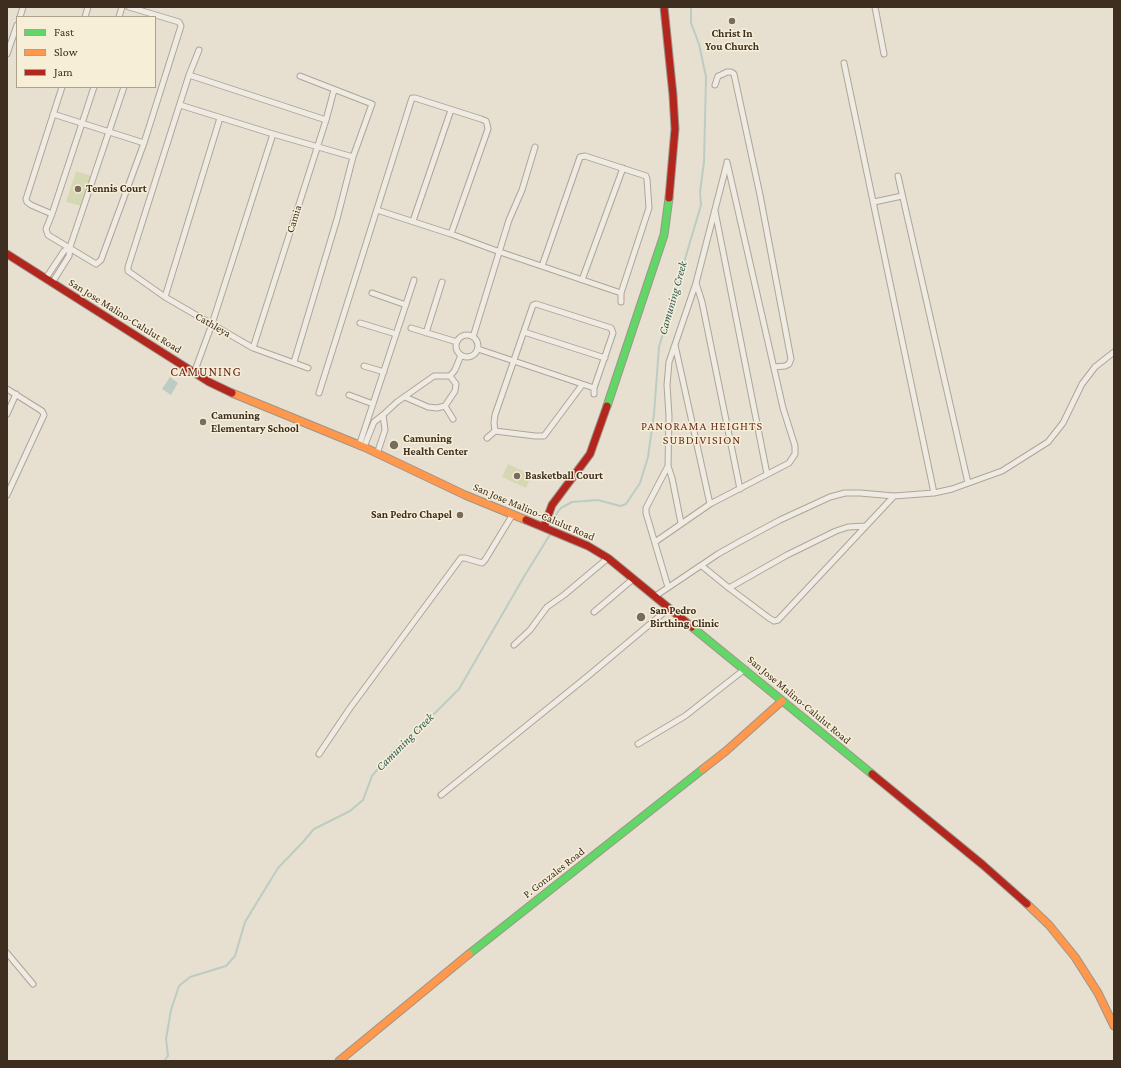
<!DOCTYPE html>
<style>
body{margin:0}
#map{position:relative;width:1121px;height:1068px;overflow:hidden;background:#e7e0d1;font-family:"Crimson Pro",serif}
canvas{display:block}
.frame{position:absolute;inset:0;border:8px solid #3d2e20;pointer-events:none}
.legend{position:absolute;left:16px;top:16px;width:140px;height:72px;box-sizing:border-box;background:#f7eed8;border:1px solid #ada18e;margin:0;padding:5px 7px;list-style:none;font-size:12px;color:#3d2e20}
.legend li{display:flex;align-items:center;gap:8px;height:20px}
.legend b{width:20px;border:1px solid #ada18e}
</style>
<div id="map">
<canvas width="1121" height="1068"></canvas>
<div class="frame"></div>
<ul class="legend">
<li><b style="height:5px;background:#63d668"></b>Fast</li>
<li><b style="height:5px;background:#ff974d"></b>Slow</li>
<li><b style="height:5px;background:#b3261e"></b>Jam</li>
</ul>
</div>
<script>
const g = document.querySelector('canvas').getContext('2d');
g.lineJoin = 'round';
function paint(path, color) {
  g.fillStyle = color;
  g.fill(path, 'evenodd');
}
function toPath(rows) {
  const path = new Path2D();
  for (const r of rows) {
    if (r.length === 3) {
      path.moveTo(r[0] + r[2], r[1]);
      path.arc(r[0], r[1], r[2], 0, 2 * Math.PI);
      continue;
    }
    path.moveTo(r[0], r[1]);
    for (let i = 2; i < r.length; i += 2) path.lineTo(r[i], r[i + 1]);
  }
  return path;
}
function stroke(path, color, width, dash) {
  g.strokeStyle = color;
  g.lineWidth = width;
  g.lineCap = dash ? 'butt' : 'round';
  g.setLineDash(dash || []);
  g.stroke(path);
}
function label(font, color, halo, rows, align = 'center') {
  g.font = font + ' "Crimson Pro",serif';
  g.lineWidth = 3;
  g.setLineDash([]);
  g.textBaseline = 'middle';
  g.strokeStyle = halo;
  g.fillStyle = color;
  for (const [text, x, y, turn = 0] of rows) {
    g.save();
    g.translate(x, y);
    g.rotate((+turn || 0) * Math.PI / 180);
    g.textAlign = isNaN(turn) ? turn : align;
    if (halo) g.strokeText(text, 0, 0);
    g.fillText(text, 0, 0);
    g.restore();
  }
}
paint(toPath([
 [76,171,91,176,81,206,66,202],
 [508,464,532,475,526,488,502,477]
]), '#d6d7b3');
paint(toPath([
 [170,377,178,383,171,395,162,389]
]), '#bcccc2');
stroke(toPath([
 [554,522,557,513,561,508,572,502,598,500,620,506,626,504,640,483,648,457,654,414,659,347,701,205,700,192,704,162,706,77,699,44,691,23,691,7],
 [164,1061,168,1056,166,1039,171,1010,179,986,190,977,226,966,235,956,245,922,278,868,302,843,314,829,350,811,363,800,372,776,392,752,435,713,459,689,525,575,551,533]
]), '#bcccc2', 2);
const street = toPath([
 [875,7,884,54],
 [20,17,23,7],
 [85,17,88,7],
 [119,17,122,7],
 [199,50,189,75,128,267,128,271,165,297,253,348,308,368],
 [7,54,17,25],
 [844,63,934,493],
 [189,75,326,120],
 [715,85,718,76,721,75,727,72,731,72,734,74,760,195,791,359,789,364,785,366,774,367],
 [62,87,26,199,27,202,31,205,52,214,46,229,48,235,96,264,101,260,144,143,181,26,179,22,129,7],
 [180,105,273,134,353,157],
 [53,114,144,143],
 [898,176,968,483],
 [874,202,902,196],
 [377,210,451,234,500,252,621,293],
 [715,211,767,474],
 [52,214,94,87],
 [413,221,451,110],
 [542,266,580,157,585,156,646,176,647,179,649,208,621,293,621,302],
 [46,278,64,251,70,247],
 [582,280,623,168],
 [52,283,69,256,70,247,124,87],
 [696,283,702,302,740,489],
 [372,293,406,305],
 [165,297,220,118],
 [360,323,396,334],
 [411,328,457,342],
 [524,332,605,358],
 [426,333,442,282],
 [467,346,11],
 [473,337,509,220,522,190,535,147],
 [675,345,710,504],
 [253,348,326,120,334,90],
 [478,349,594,388,594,394],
 [294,362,337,219,353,157,372,104,300,76],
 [364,366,384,372],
 [194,373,212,324,273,134],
 [7,389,42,411,44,415,7,495],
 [319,393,412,98,415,98,481,119,486,121,487,124,488,129,451,234],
 [349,395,373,404],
 [405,397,428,407,437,408,445,406,455,391,456,384,450,376],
 [445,406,453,419],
 [7,414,16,394],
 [495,431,494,423,495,415,533,305,536,304,611,328,613,333,594,388],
 [487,438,495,431,535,436,544,436,582,385],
 [359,446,414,280],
 [364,447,374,422,383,415,397,402,434,376,450,376,455,370,461,355],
 [377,454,385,430,383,415],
 [668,466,672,478,681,523],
 [655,542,710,504,789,463,795,454,795,446,783,408,727,162],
 [702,566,729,588,769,618,774,621,778,620,894,496],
 [668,587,646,513,646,508,668,466,669,416,667,385,669,362,696,283,727,163],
 [729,588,787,555,836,531,848,527,865,526],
 [654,597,718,554,741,541,780,520,830,497,845,493,860,493,894,496,934,493,952,489,1002,471,1048,442,1063,423,1082,384,1095,367,1114,352],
 [594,612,633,579],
 [514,645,530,630,547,607,564,595,608,558],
 [638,744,685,716,745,669],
 [319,754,350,708,461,558,465,558,482,563,485,560,513,514],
 [441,795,588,676,668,609],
 [7,953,33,984]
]);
const fast = toPath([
 [607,406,664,235,669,198],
 [692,627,872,774],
 [469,954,703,769]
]);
const slow = toPath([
 [232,393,364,447,465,495,526,520],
 [703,769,726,751,782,701],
 [1027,904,1049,925,1075,957,1098,993,1114,1026],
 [339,1061,469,954]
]);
const jam = toPath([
 [664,7,673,95,675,129,669,198],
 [7,254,209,382,232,393],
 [526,520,588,546,608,558,692,627],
 [544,527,552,505,590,454,607,406],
 [872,774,983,865,1027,904]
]);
stroke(street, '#ada599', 7);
stroke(fast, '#9c958a', 9);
stroke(slow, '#9c958a', 9);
stroke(jam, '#9c958a', 9);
stroke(street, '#efebe3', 5);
stroke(fast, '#63d668', 7);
stroke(slow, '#ff974d', 7);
stroke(jam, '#b3261e', 7);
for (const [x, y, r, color] of [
 [732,21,4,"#786c5e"],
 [78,189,4,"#786c5e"],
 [203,422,4,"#786c5e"],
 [394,445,5,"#786c5e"],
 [517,476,4,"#786c5e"],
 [460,515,4,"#786c5e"],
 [641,617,5,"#786c5e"]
]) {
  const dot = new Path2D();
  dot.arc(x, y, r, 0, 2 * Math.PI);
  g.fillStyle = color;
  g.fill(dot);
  stroke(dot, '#f7eed8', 1.5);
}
label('bold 11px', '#3d2e20', '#f7eed8', [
 ["Christ In",732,34,"center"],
 ["You Church",732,47,"center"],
 ["Tennis Court",86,189],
 ["Camuning",211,416],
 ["Elementary School",211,429],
 ["Camuning",403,439],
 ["Health Center",403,452],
 ["Basketball Court",525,476],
 ["San Pedro Chapel",452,515,"right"],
 ["San Pedro",650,611],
 ["Birthing Clinic",650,624]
], 'left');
label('11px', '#3d2e20', '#f7eed8', [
 ["Camia",294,219,-73],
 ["San Jose Malino-Calulut Road",125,316,32],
 ["Cathleya",213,325,30],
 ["San Jose Malino-Calulut Road",534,512,23],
 ["San Jose Malino-Calulut Road",799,700,40],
 ["P. Gonzales Road",554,873,-38]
]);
label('italic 12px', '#2f5d5a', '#f7eed8', [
 ["Camuning Creek",673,298,-74],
 ["Camuning Creek",405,742,-45]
]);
g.letterSpacing = '1px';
label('12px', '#6b2e1e', '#f7eed8', [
 ["PANORAMA HEIGHTS",702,426],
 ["SUBDIVISION",702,440]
]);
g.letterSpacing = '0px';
g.letterSpacing = '1px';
label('13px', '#6b2e1e', '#f7eed8', [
 ["CAMUNING",206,372]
]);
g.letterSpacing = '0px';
</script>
